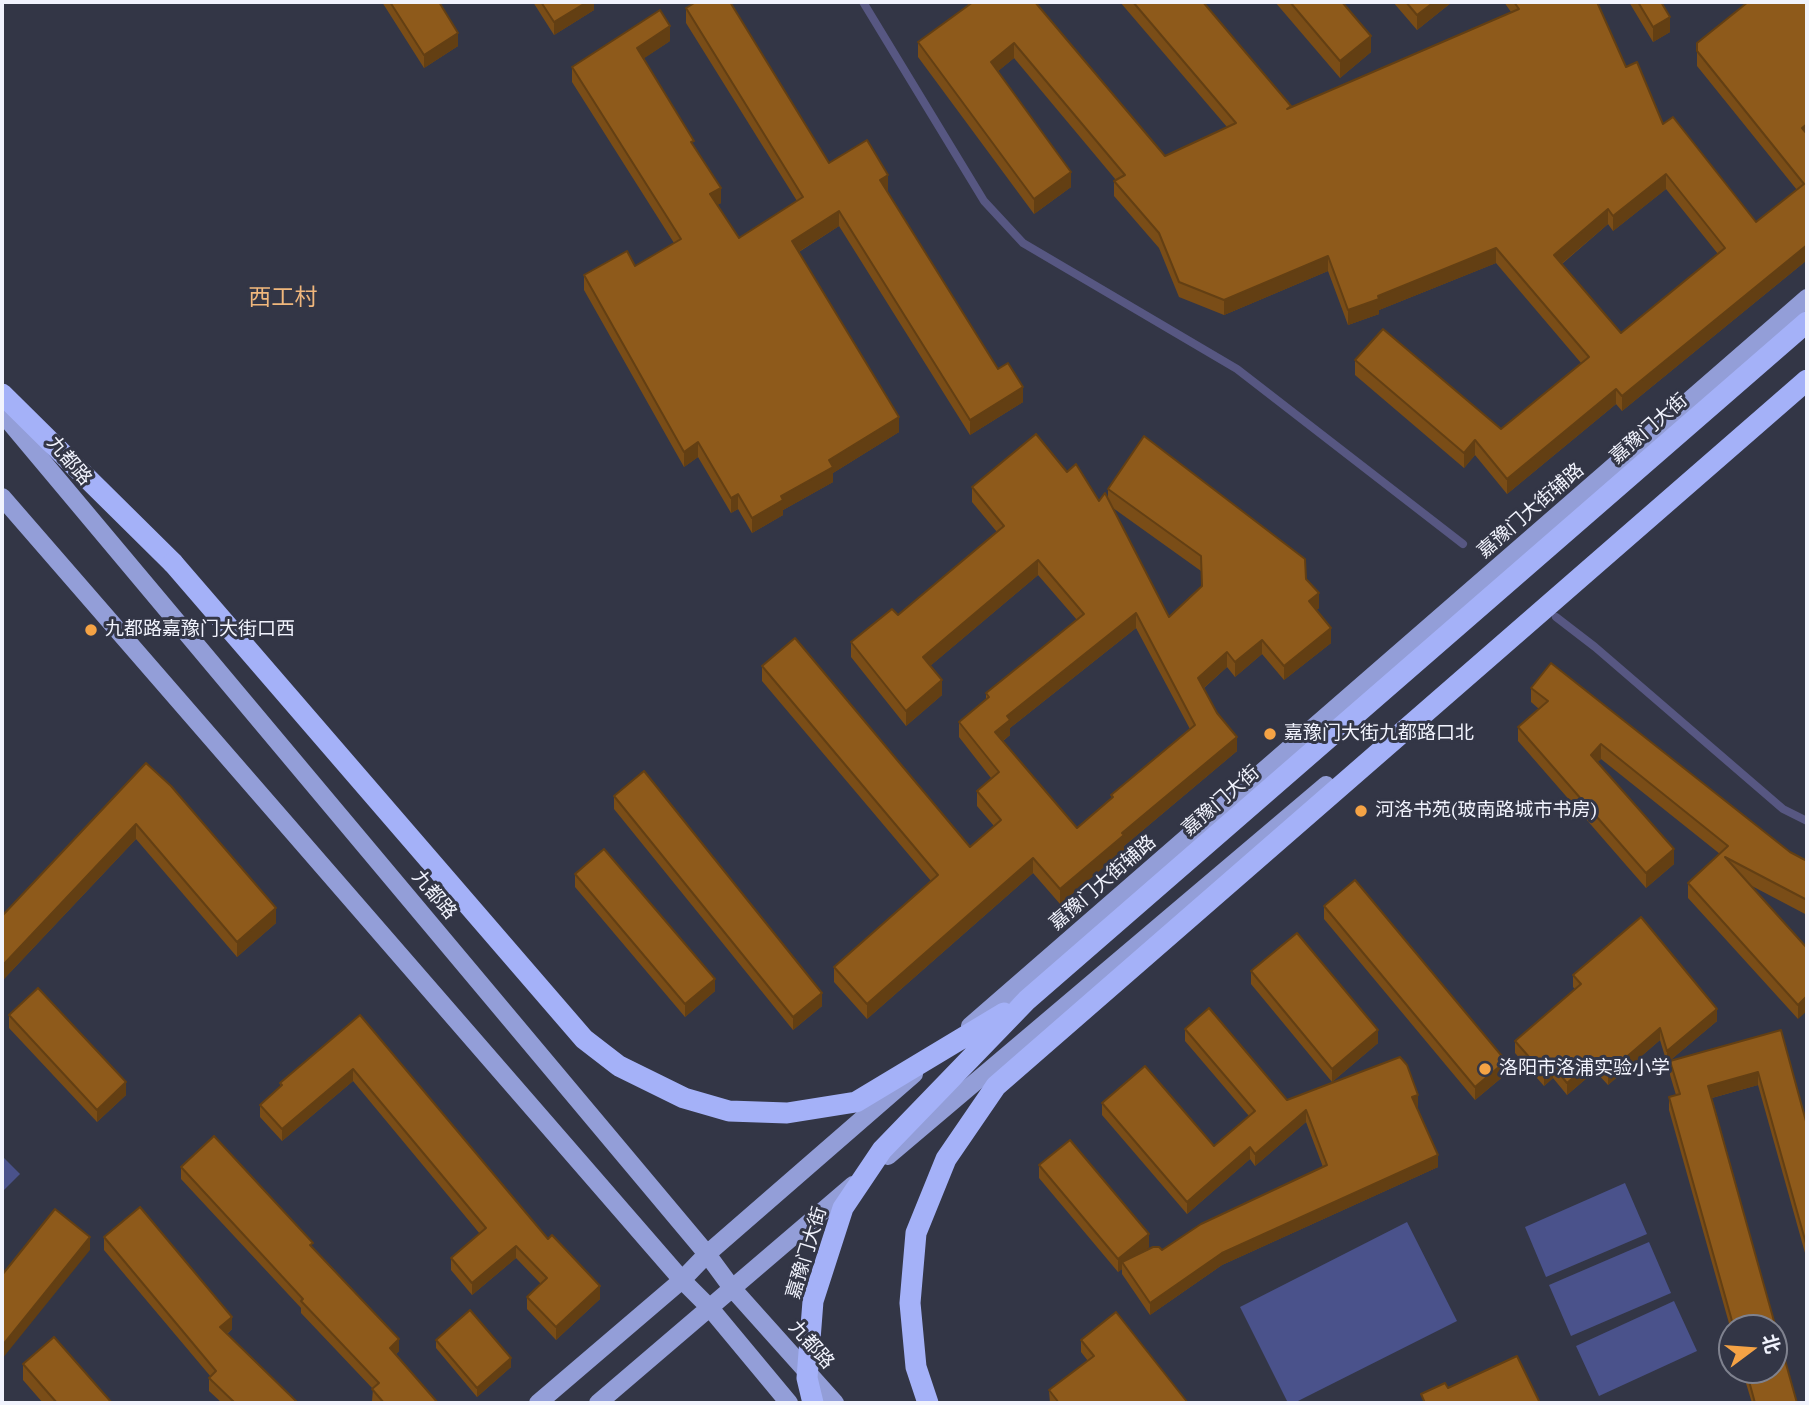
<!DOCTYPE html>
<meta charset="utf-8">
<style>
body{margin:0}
#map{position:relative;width:1809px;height:1405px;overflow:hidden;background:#333646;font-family:"PT Serif","Noto Sans SC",serif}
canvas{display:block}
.frame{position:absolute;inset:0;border:4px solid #f1f3fd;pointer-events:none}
.north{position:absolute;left:1718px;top:1314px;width:70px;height:70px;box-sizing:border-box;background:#333646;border:2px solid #7f828f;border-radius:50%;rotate:74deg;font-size:19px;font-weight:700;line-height:28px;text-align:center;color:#f1f3fd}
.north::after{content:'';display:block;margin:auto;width:24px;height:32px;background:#f5a345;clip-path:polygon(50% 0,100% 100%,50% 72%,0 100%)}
</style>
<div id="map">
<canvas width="1809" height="1405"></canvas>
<div class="frame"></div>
<div class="north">北</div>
</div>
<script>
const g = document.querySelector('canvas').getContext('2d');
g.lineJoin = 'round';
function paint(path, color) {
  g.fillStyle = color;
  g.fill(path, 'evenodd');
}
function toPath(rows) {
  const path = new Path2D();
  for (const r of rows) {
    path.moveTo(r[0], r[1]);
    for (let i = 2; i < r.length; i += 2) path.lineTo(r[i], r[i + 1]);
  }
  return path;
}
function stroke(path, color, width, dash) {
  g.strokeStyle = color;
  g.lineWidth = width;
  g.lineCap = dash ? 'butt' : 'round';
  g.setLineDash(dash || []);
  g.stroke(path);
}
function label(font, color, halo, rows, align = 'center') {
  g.font = font + ' "PT Serif","Noto Sans SC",serif';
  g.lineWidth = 6;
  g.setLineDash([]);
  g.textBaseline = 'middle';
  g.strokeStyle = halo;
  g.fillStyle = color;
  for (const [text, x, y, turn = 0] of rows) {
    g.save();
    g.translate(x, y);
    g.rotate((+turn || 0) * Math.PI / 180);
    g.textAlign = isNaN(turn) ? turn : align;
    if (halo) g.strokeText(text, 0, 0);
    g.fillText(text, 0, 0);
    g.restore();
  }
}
paint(toPath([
 [2,1156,20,1174,2,1192],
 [1625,1183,1647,1234,1546,1277,1525,1227],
 [1407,1222,1457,1321,1294,1403,1288,1403,1240,1307],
 [1649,1242,1671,1293,1571,1336,1549,1285],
 [1674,1301,1697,1351,1599,1396,1576,1346]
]), '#4a528b');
stroke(toPath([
 [863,2,984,201,1023,243,1237,369,1463,544],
 [1556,617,1595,647,1783,809,1807,821]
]), '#575782', 8);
stroke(toPath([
 [2,413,707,1254,732,1288,835,1403],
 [2,497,682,1280,710,1308,789,1403],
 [970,1026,1807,298],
 [888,1156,1326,785],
 [538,1403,682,1280,707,1254,914,1074],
 [598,1403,853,1185]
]), '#939ed8', 18);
stroke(toPath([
 [2,394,173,563],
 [928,1403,916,1367,910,1303,916,1233,946,1159,996,1086,1807,380]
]), '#a4b1f8', 21);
stroke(toPath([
 [173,563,584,1039,619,1066,684,1098,729,1111,787,1113,856,1102,1004,1013],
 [813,1403,807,1378,813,1301,843,1208,882,1150,1027,1000,1807,322]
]), '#a4b1f8', 21);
paint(toPath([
 [382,2,439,2,458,46,424,68],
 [533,2,594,2,594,10,554,35],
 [967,2,1035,2,1165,156,1227,127,1120,2,1203,2,1291,107,1511,12,1504,2,1597,2,1626,67,1663,124,1756,222,1797,190,1697,66,1697,43,1807,2,1807,260,1622,411,1616,404,1507,494,1475,455,1464,468,1355,375,1355,360,1501,429,1581,363,1496,263,1379,310,1379,314,1348,325,1328,271,1224,315,1179,297,1159,248,1114,196,1114,181,1116,180,1014,58,998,71,1071,187,1034,214,918,57,918,42,968,5],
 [1666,189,1718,254,1621,333,1562,264,1608,224,1613,231],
 [1275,2,1342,2,1371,52,1340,78],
 [1393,2,1452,2,1417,30],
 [1629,2,1661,2,1670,32,1653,42],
 [686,8,829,163,888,190,887,191,998,369,1023,402,970,435,839,226,799,252,899,432,833,473,833,482,783,510,783,515,752,533,738,509,731,513,698,457,684,467,584,290,584,275,635,266,674,243,572,82,572,67,670,41,644,58,694,147,721,203,717,205,739,238,797,201,686,23],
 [1067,472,1099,501,1108,498,1108,489,1306,579,1319,608,1316,610,1331,643,1284,680,1262,654,1235,677,1227,667,1204,688,1237,751,1124,846,1124,850,1060,904,1033,873,867,1019,834,982,834,967,931,881,762,681,762,666,970,847,994,826,977,806,977,791,991,778,959,737,959,722,986,700,986,693,1077,620,1038,575,930,666,942,695,906,726,851,657,851,642,898,615,997,532,972,502,972,487],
 [1113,508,1201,571,1202,587,1169,617],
 [1136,628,1190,729,1111,795,1111,798,1077,828,1003,741,1010,735,1010,728],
 [1531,688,1790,852,1807,861,1807,915,1750,885,1807,948,1798,1019,1688,898,1688,883,1720,854,1601,759,1597,762,1674,864,1646,888,1518,741,1518,727,1539,709,1531,702],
 [146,763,276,923,237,957,136,839,2,981],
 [614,796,822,1006,793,1030,614,809],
 [575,874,715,991,685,1017,575,887],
 [1324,906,1506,1074,1475,1100,1324,919],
 [1251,971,1378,1043,1332,1082,1251,984],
 [1573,975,1717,1021,1667,1063,1660,1040,1608,1085,1595,1071,1567,1095,1553,1078,1544,1086,1515,1053,1515,1041,1575,989,1573,987],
 [9,1015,126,1095,97,1122,9,1028],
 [360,1015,548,1239,600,1299,556,1340,527,1309,527,1297,541,1284,516,1258,472,1295,451,1270,451,1258,480,1234,353,1081,282,1141,260,1117,260,1105,280,1087,280,1083],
 [1185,1029,1287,1100,1418,1107,1416,1108,1438,1167,1222,1265,1150,1315,1122,1274,1122,1269,1118,1272,1039,1178,1039,1165,1149,1247,1144,1251,1162,1250,1323,1167,1306,1122,1255,1166,1250,1159,1187,1214,1102,1115,1102,1103,1214,1146,1249,1116,1185,1041],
 [1781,1030,1807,1125,1807,1260,1758,1085,1712,1098,1797,1403,1752,1403,1742,1370,1774,1370,1774,1328,1732,1328,1732,1334,1669,1110,1669,1097,1676,1095,1670,1075,1670,1061],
 [181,1167,313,1248,399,1351,396,1354,438,1403,374,1403,372,1401,373,1389,301,1313,301,1308,181,1179],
 [104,1237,232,1329,227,1334,298,1403,222,1403,209,1391,209,1378,211,1377,104,1250],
 [436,1340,511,1367,477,1397,436,1348],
 [1081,1340,1188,1403,1050,1403,1049,1390,1088,1361,1081,1352],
 [23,1364,112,1403,43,1403,23,1380]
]), '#7a4d17');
paint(toPath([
 [587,2,594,2,594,10,554,35,554,22],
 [1434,2,1452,2,1417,30,1417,15],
 [1670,17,1670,32,1653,42,1653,27],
 [670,26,670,41,637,63,637,48],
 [458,33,458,46,424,68,424,55],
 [1371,36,1371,52,1340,78,1340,61],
 [1014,43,1014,58,991,77,991,62],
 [1807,124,1807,139,1802,128],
 [1071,172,1071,187,1034,214,1034,199],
 [1666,174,1666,189,1613,231,1613,216],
 [888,175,888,190,880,195,880,180],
 [721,188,721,203,710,209,710,194],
 [1608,209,1608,224,1554,270,1554,255],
 [839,211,839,226,792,256,792,241],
 [1807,245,1807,260,1622,411,1622,396],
 [1496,248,1496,263,1379,310,1379,314,1348,325,1348,310,1378,296],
 [1328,256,1328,271,1224,315,1224,300],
 [1023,387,1023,402,970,435,970,420],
 [1616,389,1616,404,1507,494,1507,479],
 [899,417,899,432,833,473,833,482,783,510,783,515,752,533,752,518,829,460],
 [1475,440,1475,455,1464,468,1464,453],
 [698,442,698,457,684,467,684,452],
 [738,494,738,509,731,513,731,498],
 [1038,560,1038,575,923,672,923,657],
 [1319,593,1319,608,1309,616,1309,601],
 [1136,613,1136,628,1010,728,1010,735,995,747,995,732,1007,716],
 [1331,628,1331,643,1284,680,1284,666],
 [1262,640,1262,654,1235,677,1235,662],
 [1227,652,1227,667,1198,693,1198,678],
 [942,680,942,695,906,726,906,711],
 [1237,737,1237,751,1124,846,1124,850,1060,904,1060,889,1122,833],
 [1601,744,1601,759,1591,769,1591,755],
 [136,824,136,839,2,981,2,966],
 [1674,849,1674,864,1646,888,1646,873],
 [1033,858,1033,873,867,1019,867,1004],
 [276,908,276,923,237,957,237,942],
 [715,979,715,991,685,1017,685,1004],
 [822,993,822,1006,793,1030,793,1017],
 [1807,996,1807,1011,1798,1019,1798,1005],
 [1717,1009,1717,1021,1667,1063,1667,1051],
 [1660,1028,1660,1040,1608,1085,1608,1073],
 [1378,1030,1378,1043,1332,1082,1332,1069],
 [1595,1059,1595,1071,1567,1095,1567,1083],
 [1506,1061,1506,1074,1475,1100,1475,1087],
 [1553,1066,1553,1078,1544,1086,1544,1074],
 [353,1069,353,1081,282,1141,282,1129],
 [1758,1072,1758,1085,1708,1099,1708,1086],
 [126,1082,126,1095,97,1122,97,1110],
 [1418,1095,1418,1107,1412,1109,1412,1097],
 [1306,1110,1306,1122,1255,1166,1255,1154],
 [1250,1147,1250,1159,1187,1214,1187,1202],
 [1438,1155,1438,1167,1222,1265,1150,1315,1150,1303,1222,1253],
 [1149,1234,1149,1247,1125,1266,1122,1262,1122,1269,1118,1272,1118,1259],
 [90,1237,90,1250,2,1359,2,1346],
 [516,1246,516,1258,472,1295,472,1283],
 [600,1286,600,1299,556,1340,556,1327],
 [232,1317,232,1329,220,1339,220,1327],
 [399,1339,399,1351,390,1360,390,1348],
 [511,1358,511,1367,477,1397,477,1388]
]), '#633f13');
const building = toPath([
 [390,2,439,2,458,33,424,55,390,2],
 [541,2,587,2,554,22,541,2],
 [696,2,730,2,829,163,867,140,888,175,880,180,998,369,1008,363,1023,387,970,420,839,211,792,241,899,417,829,460,833,467,781,496,783,500,752,518,738,494,731,498,698,442,684,452,584,275,627,251,635,266,681,239,572,67,660,10,670,26,637,48,694,141,691,142,721,188,710,194,739,238,803,197,686,8,696,2],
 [973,2,1035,2,1165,156,1236,123,1133,2,1203,2,1291,106,1287,109,1519,9,1514,2,1597,2,1626,67,1637,62,1663,124,1673,117,1756,222,1804,184,1697,51,1697,43,1748,2,1807,2,1807,124,1802,128,1807,134,1807,245,1622,396,1616,389,1507,479,1475,440,1464,453,1355,360,1383,329,1501,429,1589,357,1496,248,1378,296,1379,299,1348,310,1328,256,1224,300,1179,282,1159,233,1114,181,1125,175,1014,43,991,62,1071,172,1034,199,918,42,973,2],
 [1666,174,1725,248,1621,333,1554,255,1608,209,1613,216,1666,174],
 [1290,2,1342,2,1371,36,1340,61,1290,2],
 [1406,2,1434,2,1417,15,1406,2],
 [1638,2,1661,2,1670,17,1653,27,1638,2],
 [1036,434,1067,472,1076,464,1099,501,1105,493,1169,617,1202,586,1201,556,1108,489,1144,436,1305,559,1306,579,1319,593,1309,601,1331,628,1284,666,1262,640,1235,662,1227,652,1198,678,1217,713,1237,737,1122,833,1124,835,1060,889,1033,858,867,1004,834,967,938,875,762,666,795,638,970,847,1001,820,977,791,999,772,959,722,989,697,986,693,1084,614,1038,560,923,657,942,680,906,711,851,642,892,609,898,615,1004,526,972,487,1036,434],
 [1136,613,1195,725,1111,795,1113,797,1077,828,995,732,1010,720,1007,716,1136,613],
 [1551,663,1790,852,1807,861,1807,900,1725,857,1807,948,1807,996,1798,1005,1688,883,1728,846,1601,744,1591,755,1674,849,1646,873,1518,727,1548,701,1531,688,1551,663],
 [146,763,171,786,276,908,237,942,136,824,2,966,2,916,146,763],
 [644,771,822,993,793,1017,614,796,644,771],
 [604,849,715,979,685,1004,575,874,604,849],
 [1355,880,1506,1061,1475,1087,1324,906,1355,880],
 [1641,917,1717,1009,1667,1051,1660,1028,1608,1073,1595,1059,1567,1083,1553,1066,1544,1074,1515,1041,1581,984,1573,975,1641,917],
 [1297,933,1378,1030,1332,1069,1251,971,1297,933],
 [38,988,126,1082,97,1110,9,1015,38,988],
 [1209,1008,1287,1100,1400,1057,1407,1065,1418,1095,1412,1097,1438,1155,1222,1253,1150,1303,1122,1262,1153,1247,1159,1247,1162,1250,1201,1224,1327,1165,1306,1110,1255,1154,1250,1147,1187,1202,1102,1103,1145,1066,1214,1146,1255,1111,1185,1029,1209,1008],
 [360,1015,548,1239,552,1235,600,1286,556,1327,527,1297,547,1278,516,1246,472,1283,451,1258,486,1228,353,1069,282,1129,260,1105,282,1085,280,1083,360,1015],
 [1781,1030,1807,1125,1807,1247,1758,1072,1708,1086,1797,1403,1755,1403,1746,1370,1774,1370,1774,1328,1734,1328,1669,1097,1680,1094,1670,1061,1781,1030],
 [214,1136,313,1243,310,1245,399,1339,390,1348,438,1403,384,1403,372,1389,379,1383,301,1301,303,1299,181,1167,214,1136],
 [1070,1140,1149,1234,1118,1259,1039,1165,1070,1140],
 [140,1207,232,1317,220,1327,298,1403,235,1403,209,1378,216,1371,104,1237,140,1207],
 [55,1209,90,1237,2,1346,2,1275,55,1209],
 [470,1310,511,1358,477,1388,436,1340,470,1310],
 [1116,1312,1188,1403,1059,1403,1049,1390,1094,1356,1081,1340,1116,1312],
 [54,1337,112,1403,57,1403,23,1364,54,1337],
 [1517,1356,1540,1403,1425,1403,1421,1394,1445,1383,1448,1388,1517,1356]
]);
paint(building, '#8e5a1b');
stroke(building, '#633f13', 2);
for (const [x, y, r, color] of [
 [91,630,7,"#f5a345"],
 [1270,734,7,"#f5a345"],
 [1361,811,7,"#f5a345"],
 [1485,1069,7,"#f5a345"]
]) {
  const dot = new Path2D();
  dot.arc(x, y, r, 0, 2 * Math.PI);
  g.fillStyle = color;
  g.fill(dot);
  stroke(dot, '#333646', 2.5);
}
label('19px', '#f1f3fd', '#333646', [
 ["嘉豫门大街",1649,429,-41],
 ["九都路",69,461,50],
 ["嘉豫门大街辅路",1531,511,-41],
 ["嘉豫门大街",1221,801,-41],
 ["嘉豫门大街辅路",1103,883,-41],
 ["九都路",434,895,50],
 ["嘉豫门大街",807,1253,-73],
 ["九都路",811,1345,48]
]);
label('19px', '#f1f3fd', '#333646', [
 ["九都路嘉豫门大街口西",105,630],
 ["嘉豫门大街九都路口北",1284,734],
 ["河洛书苑(玻南路城市书房)",1375,811],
 ["洛阳市洛浦实验小学",1499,1069]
], 'left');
label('23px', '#f0b77c', '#333646', [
 ["西工村",283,298]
]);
</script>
